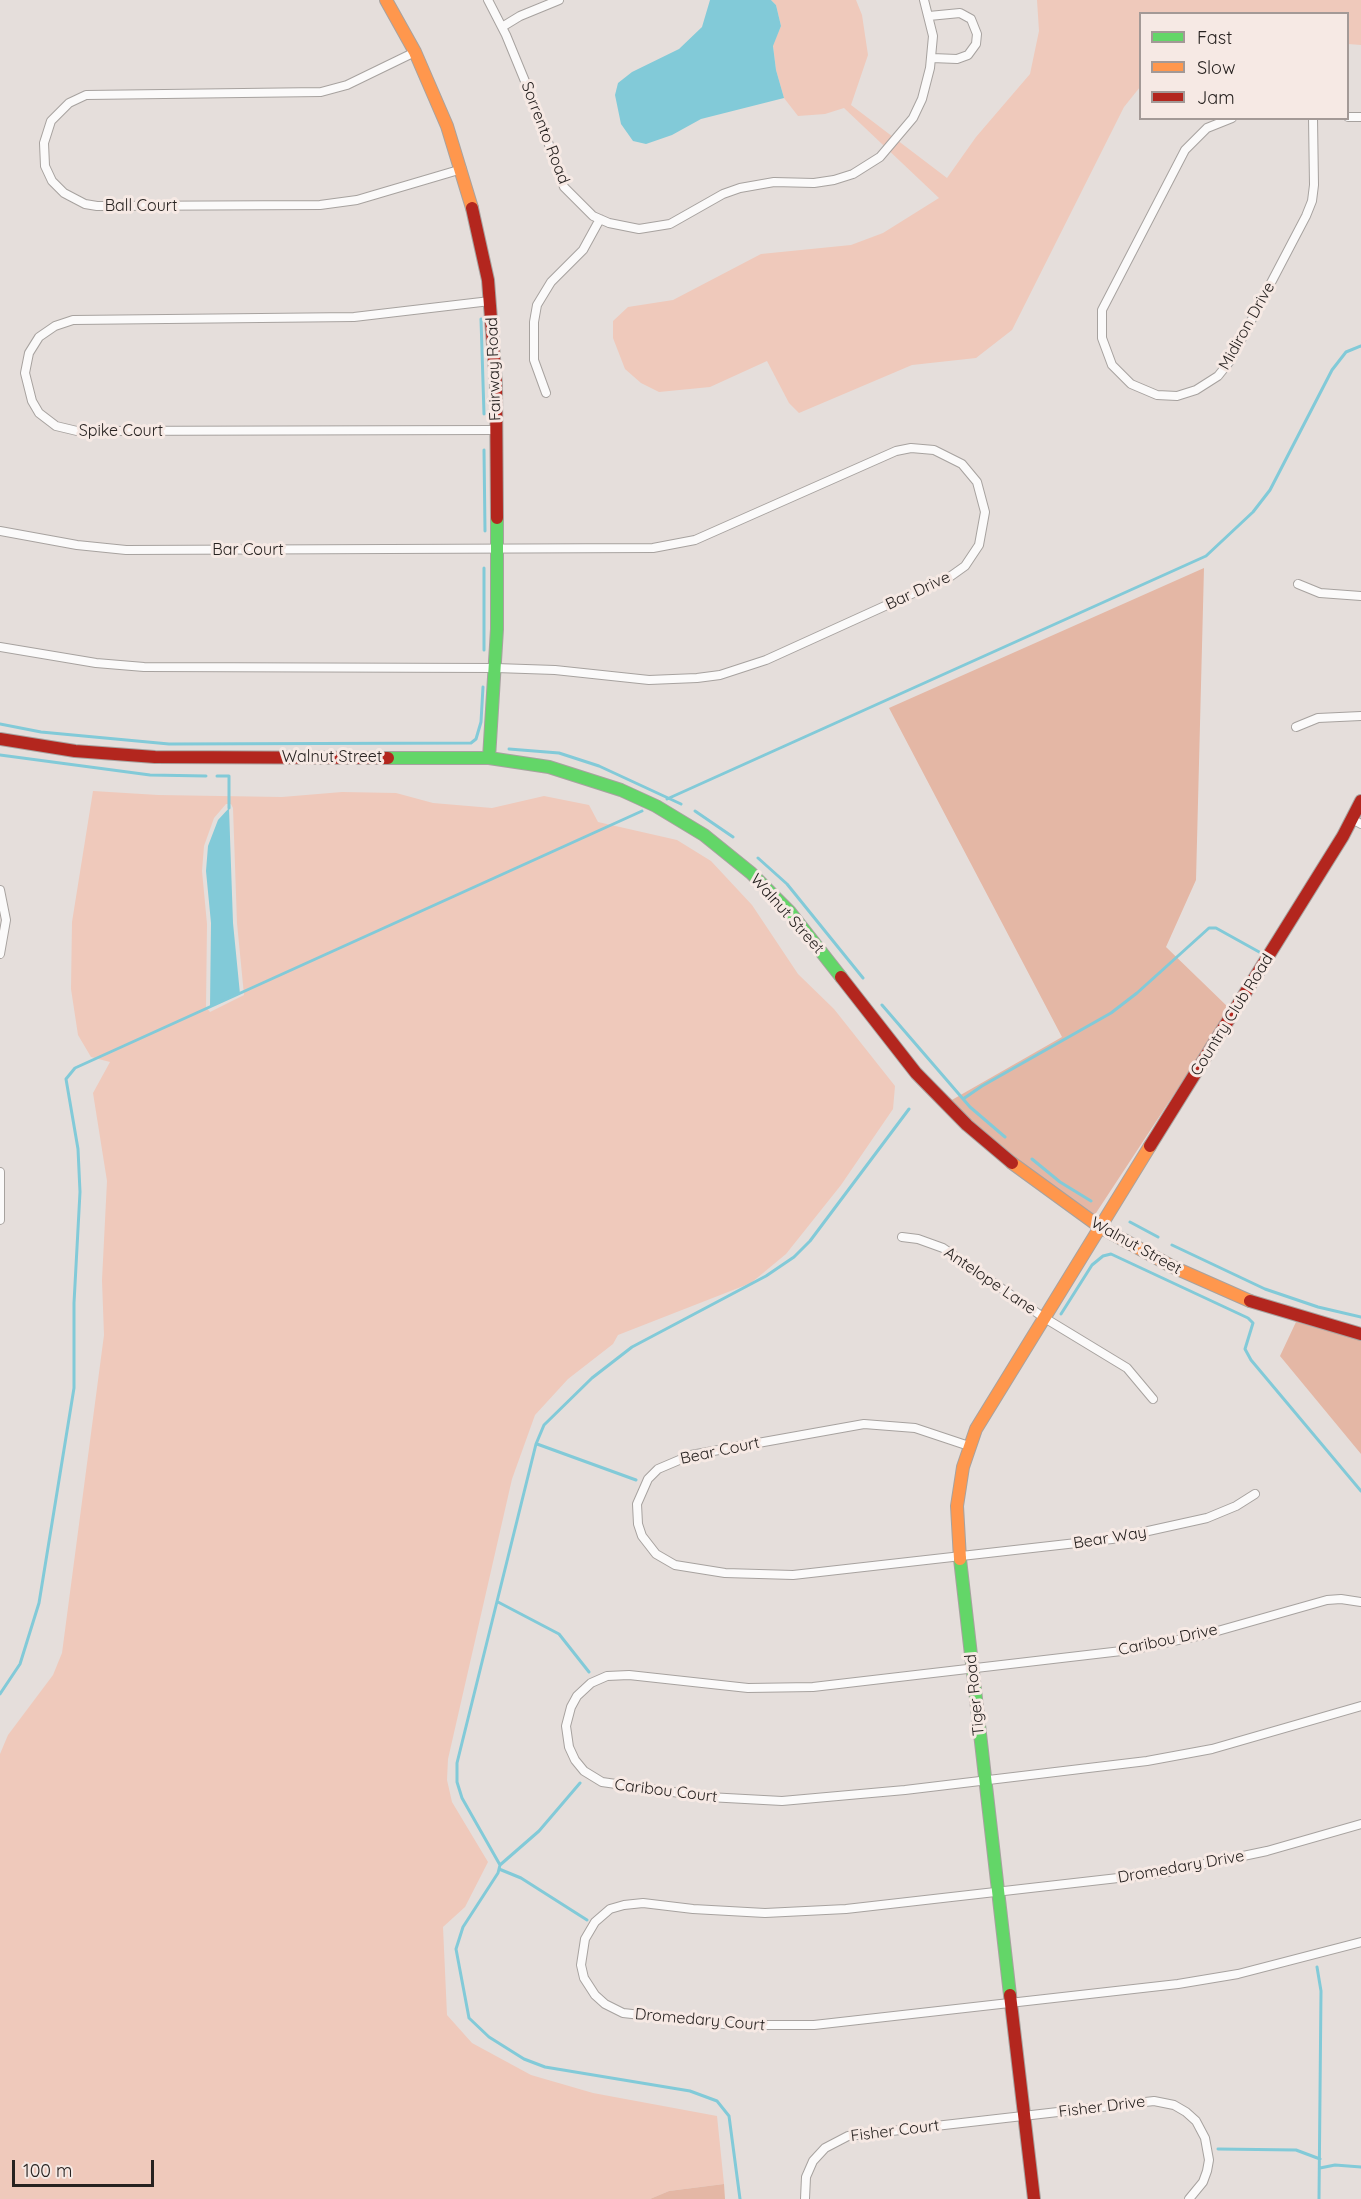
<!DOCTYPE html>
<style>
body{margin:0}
#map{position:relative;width:1361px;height:2199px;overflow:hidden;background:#e5dedb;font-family:Quicksand,sans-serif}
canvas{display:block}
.legend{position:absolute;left:1139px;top:12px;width:210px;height:108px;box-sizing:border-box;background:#f6e9e4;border:2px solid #a39996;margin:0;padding:8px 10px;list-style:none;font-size:18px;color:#272220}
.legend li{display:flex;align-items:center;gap:12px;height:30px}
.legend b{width:30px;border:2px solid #a39996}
.scale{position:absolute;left:12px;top:2160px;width:142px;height:27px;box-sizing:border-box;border:3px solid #272220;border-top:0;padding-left:8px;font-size:18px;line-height:21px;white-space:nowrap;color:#272220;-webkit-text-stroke:4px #f6e9e4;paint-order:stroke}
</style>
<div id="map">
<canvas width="1361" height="2199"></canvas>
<ul class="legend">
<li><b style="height:8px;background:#63d668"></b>Fast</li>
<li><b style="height:8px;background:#ff974d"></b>Slow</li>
<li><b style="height:8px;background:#b3261e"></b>Jam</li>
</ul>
<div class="scale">100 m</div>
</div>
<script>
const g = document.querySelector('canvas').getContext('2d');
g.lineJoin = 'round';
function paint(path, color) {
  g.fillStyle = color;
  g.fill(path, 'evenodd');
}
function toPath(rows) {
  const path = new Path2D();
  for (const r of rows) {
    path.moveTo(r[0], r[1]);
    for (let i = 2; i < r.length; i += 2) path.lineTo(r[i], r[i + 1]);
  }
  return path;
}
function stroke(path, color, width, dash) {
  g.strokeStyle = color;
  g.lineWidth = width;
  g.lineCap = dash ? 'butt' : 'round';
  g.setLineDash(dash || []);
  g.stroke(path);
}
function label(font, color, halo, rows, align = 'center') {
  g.font = font + ' Quicksand,sans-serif';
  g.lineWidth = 6;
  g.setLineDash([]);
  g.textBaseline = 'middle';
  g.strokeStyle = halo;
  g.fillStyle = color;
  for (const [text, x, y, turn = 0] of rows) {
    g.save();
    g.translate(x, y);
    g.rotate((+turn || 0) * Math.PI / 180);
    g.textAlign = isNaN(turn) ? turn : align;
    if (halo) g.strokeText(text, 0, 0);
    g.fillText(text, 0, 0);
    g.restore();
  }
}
paint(toPath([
 [771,0,856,0,862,15,868,55,851,105,947,178,976,137,1030,74,1039,31,1037,0,1361,0,1361,45,1348,44,1348,14,1140,14,1140,87,1124,107,1012,330,976,358,912,365,799,413,789,403,767,361,710,387,659,392,641,383,625,369,613,338,613,321,628,307,673,300,761,254,851,245,883,233,939,198,844,108,825,114,798,116,784,98,776,70,773,45,781,26,776,5],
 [93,791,158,795,282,797,342,792,396,793,433,803,492,808,544,796,589,805,598,822,677,840,711,861,752,905,798,974,834,1009,895,1086,893,1109,841,1185,786,1254,751,1283,618,1335,613,1344,568,1379,535,1415,512,1479,448,1759,447,1780,452,1802,488,1862,465,1907,443,1927,447,2015,472,2043,531,2075,593,2093,717,2116,724,2184,669,2191,650,2199,0,2199,0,1754,8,1735,53,1675,62,1653,104,1335,102,1280,107,1181,93,1093,110,1062,91,1057,78,1035,71,989,72,922],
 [226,804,231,804,233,808,237,923,244,995,210,1012,206,1007,207,924,202,871,204,846,214,818]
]), '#efc9bb');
paint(toPath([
 [1204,568,1196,880,1166,947,1230,1009,1094,1216,1005,1151,950,1101,1062,1037,889,708],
 [1296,1322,1361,1340,1361,1454,1280,1356],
 [724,2184,725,2199,650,2199,669,2191]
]), '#e4b7a5');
paint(toPath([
 [710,0,771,0,776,5,781,26,773,46,776,70,784,98,701,119,672,135,646,144,633,141,621,124,615,95,618,83,632,72,679,49,702,27],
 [229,808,233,923,240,994,210,1007,211,923,206,871,208,846,218,820]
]), '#82cad8');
stroke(toPath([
 [481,319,484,414],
 [484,450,485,531],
 [484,568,484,650],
 [0,724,41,732,169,744,471,743,476,739,481,722,483,687],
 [509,749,559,753,599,766,681,804],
 [0,755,150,775,206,776],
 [217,776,229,776,229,808],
 [667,799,1206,556,1253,512,1270,490,1332,370,1346,352,1361,346],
 [695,811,733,837],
 [758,858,787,884,863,978],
 [882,1005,970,1107,1005,1137],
 [963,1099,982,1086,1111,1013,1137,993,1209,928,1216,928,1261,953],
 [1032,1159,1060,1182,1091,1201],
 [1130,1222,1158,1237],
 [1172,1245,1265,1289,1318,1307,1361,1317],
 [1061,1314,1092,1265,1103,1256,1111,1254,1248,1318,1253,1323,1245,1349,1251,1360,1361,1491],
 [537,1444,636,1480],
 [498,1602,559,1634,589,1672],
 [0,1694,20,1664,39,1603,74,1388,74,1303,80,1192,78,1149,66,1079,75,1068,642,811],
 [500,1865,539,1831,580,1783],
 [499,1869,521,1878,587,1920],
 [1317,1967,1321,1991,1319,2199],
 [1218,2149,1296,2150,1320,2159],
 [1320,2168,1335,2165,1361,2167],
 [740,2199,729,2116,717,2101,690,2091,545,2067,524,2059,489,2037,469,2018,456,1949,463,1927,498,1873,500,1865,462,1798,457,1782,457,1763,536,1444,544,1425,592,1378,632,1347,766,1276,794,1257,810,1241,909,1109]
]), '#82cad8', 3);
const street = toPath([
 [488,0,506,35,536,108,564,187,593,216,609,223,639,229,670,224,723,194,740,188,774,182,814,183,834,180,853,174,880,157,913,118,922,99,930,68,933,36,924,0],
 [929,16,960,13,971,19,977,34,976,44,968,55,957,59,932,58],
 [502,27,520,16,559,0],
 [415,52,347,85,321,92,86,95,69,103,51,121,44,143,45,166,52,181,64,193,85,204,97,206,320,205,357,200,462,169],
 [1348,117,1361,117],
 [1232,118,1207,128,1185,150,1102,310,1102,338,1112,365,1131,384,1157,395,1177,396,1196,390,1218,376,1230,361,1306,216,1312,201,1314,185,1313,118],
 [490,301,354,317,73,320,55,326,39,337,29,353,25,373,32,401,39,413,56,426,77,431,496,430],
 [546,393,534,360,534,322,537,305,551,282,583,250,600,219],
 [0,531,77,545,126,550,653,548,695,540,896,451,911,448,934,450,962,464,977,482,985,512,979,545,965,566,951,576,766,660,720,675,697,678,649,680,555,670,496,668,144,667,96,663,0,647],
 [1298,584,1320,593,1361,596],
 [1296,727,1318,718,1361,716],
 [1352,819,1361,824],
 [0,890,6,920,0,954],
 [0,1172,0,1220],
 [902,1237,918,1239,943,1248,1043,1317,1127,1368,1153,1399],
 [969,1446,915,1428,864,1424,691,1455,658,1469,648,1479,637,1504,638,1524,642,1536,656,1554,675,1565,725,1573,793,1575,1112,1539,1207,1518,1236,1506,1255,1494],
 [1361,1602,1341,1599,1327,1600,1207,1634,1130,1650,813,1687,748,1688,629,1675,607,1676,591,1683,577,1696,571,1707,566,1726,569,1747,575,1760,584,1771,602,1782,708,1797,782,1801,905,1790,1147,1761,1212,1749,1361,1706],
 [1361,1824,1267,1851,1162,1873,846,1909,765,1913,693,1909,643,1903,624,1905,610,1909,595,1922,585,1939,581,1965,584,1978,595,1995,605,2004,623,2013,733,2025,814,2025,1178,1984,1238,1974,1361,1942],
 [805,2199,806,2177,813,2161,825,2148,848,2136,1154,2101,1174,2105,1186,2112,1196,2121,1205,2138,1209,2160,1207,2171,1203,2182,1189,2199]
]);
const fast = toPath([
 [388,758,489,758,549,767,621,790,656,806,704,835,751,873,790,912,841,977],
 [489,758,497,629,497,518],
 [960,1559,1010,1995]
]);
const slow = toPath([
 [386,0,415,52,447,126,472,208],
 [1012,1163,1100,1227,1173,1267,1250,1301],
 [960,1559,957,1506,963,1467,976,1429,1150,1146]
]);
const jam = toPath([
 [472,208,488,280,496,384,497,518],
 [0,739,75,751,155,757,388,758],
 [841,977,916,1073,967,1125,1012,1163],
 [1150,1146,1343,836,1361,801],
 [1250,1301,1361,1334],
 [1010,1995,1034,2199]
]);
stroke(street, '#a7a29f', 10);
stroke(fast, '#a7a29f', 14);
stroke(slow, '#a7a29f', 14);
stroke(jam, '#a7a29f', 14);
stroke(street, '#fbfafa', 8);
stroke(fast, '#63d668', 12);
stroke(slow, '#ff974d', 12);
stroke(jam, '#b3261e', 12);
label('16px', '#272220', '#f6e9e4', [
 ["Sorrento Road",545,133,69],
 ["Ball Court",141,206],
 ["Midiron Drive",1247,326,-61],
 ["Fairway Road",494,369,-92],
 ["Spike Court",121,431],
 ["Bar Court",248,550],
 ["Bar Drive",918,591,-25],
 ["Walnut Street",332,757],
 ["Walnut Street",787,914,48],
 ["Country Club Road",1232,1015,-58],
 ["Walnut Street",1136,1246,29],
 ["Antelope Lane",990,1281,34],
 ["Bear Court",720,1451,-12],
 ["Bear Way",1110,1538,-9],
 ["Caribou Drive",1168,1640,-12],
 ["Tiger Road",975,1695,-96],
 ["Caribou Court",666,1791,7],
 ["Dromedary Drive",1181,1867,-10],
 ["Dromedary Court",700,2020,5],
 ["Fisher Drive",1102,2107,-7],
 ["Fisher Court",895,2131,-7]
]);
</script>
